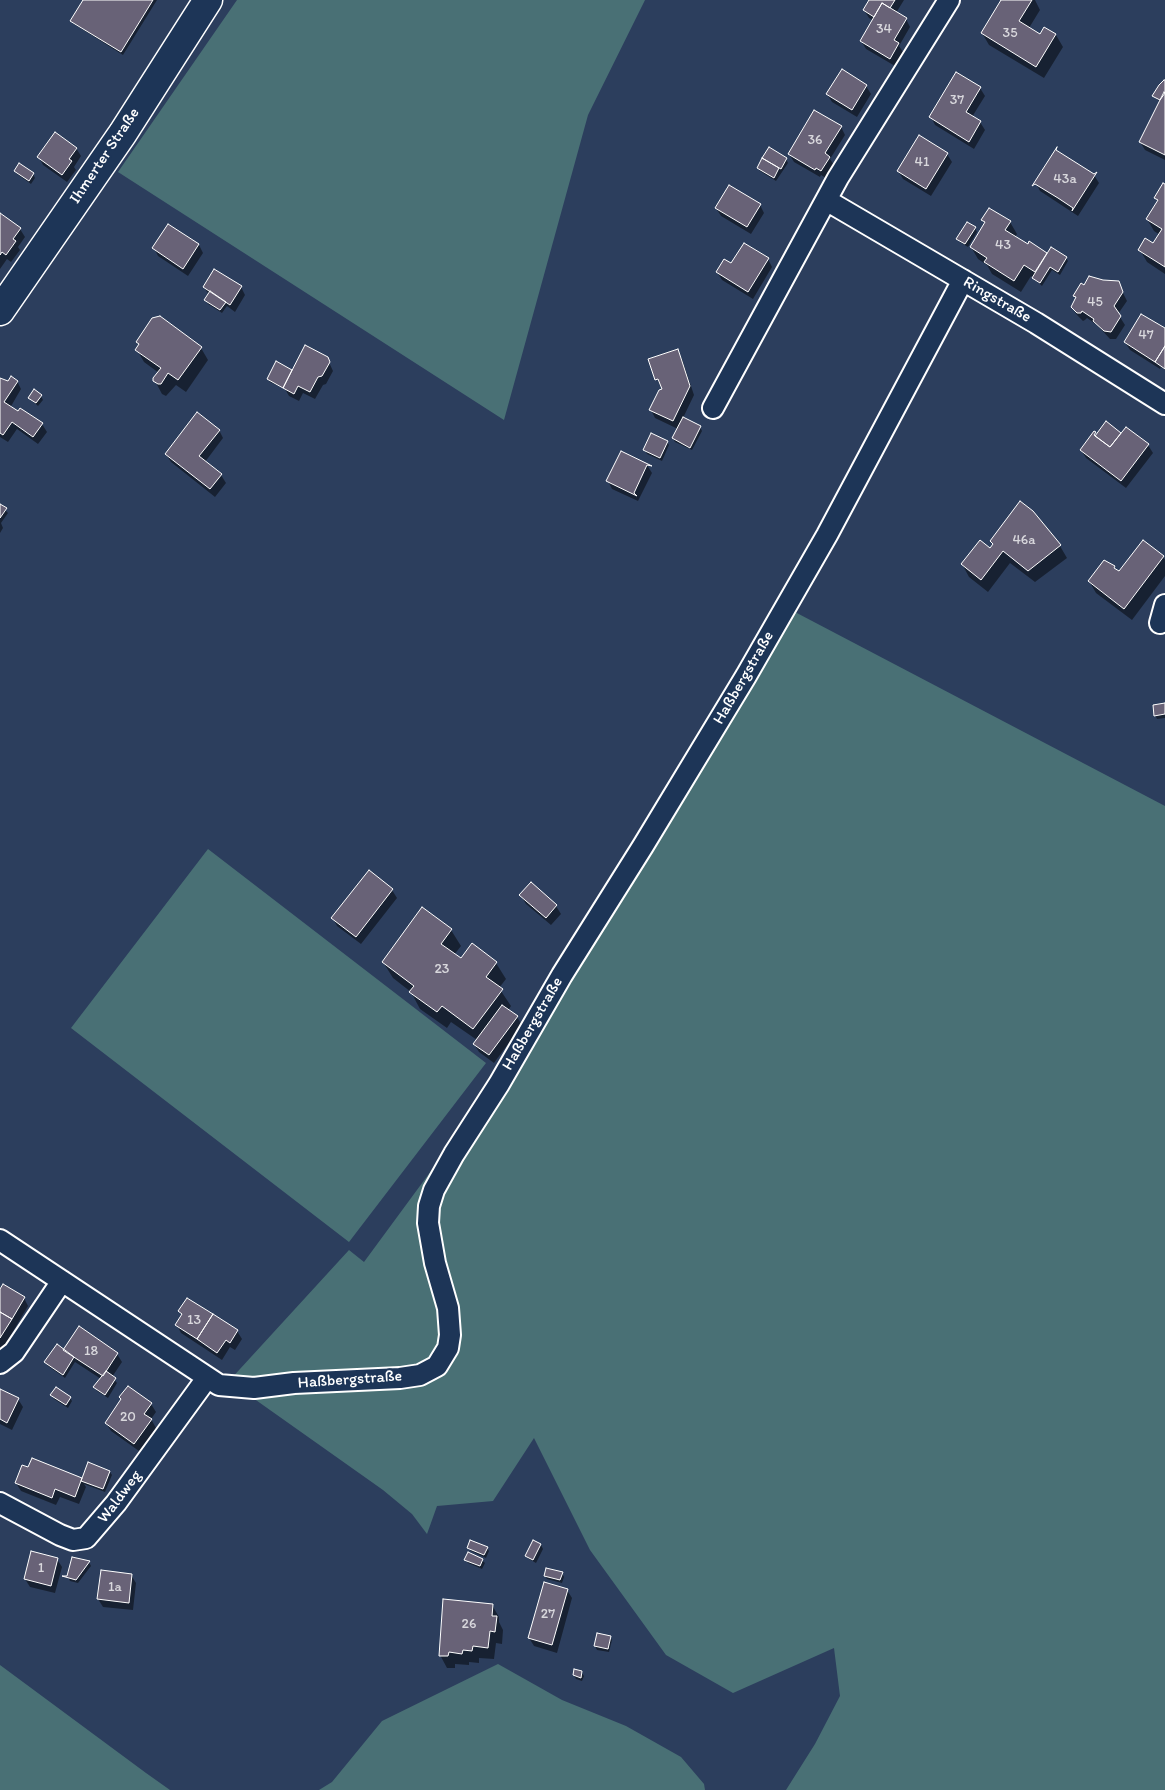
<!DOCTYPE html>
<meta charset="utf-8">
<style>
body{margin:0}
canvas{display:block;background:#2c3e5d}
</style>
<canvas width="1165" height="1790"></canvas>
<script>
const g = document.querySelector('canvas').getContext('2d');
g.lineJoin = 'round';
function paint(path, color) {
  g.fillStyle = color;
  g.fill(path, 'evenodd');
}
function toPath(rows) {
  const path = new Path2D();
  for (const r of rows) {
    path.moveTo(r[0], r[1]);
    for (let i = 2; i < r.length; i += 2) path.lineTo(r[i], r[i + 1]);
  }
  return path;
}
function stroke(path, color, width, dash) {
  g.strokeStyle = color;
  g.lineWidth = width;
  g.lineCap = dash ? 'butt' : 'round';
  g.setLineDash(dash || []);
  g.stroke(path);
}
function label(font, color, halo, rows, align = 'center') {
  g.font = font + ' Itim,sans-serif';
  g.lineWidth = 4;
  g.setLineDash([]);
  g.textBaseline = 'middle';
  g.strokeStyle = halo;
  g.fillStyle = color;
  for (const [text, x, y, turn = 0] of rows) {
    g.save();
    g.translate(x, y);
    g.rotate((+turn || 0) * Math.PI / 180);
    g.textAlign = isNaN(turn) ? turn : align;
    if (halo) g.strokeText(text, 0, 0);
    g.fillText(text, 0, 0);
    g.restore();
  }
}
paint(toPath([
 [237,0,645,0,588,115,504,420,118,172],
 [793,611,1165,806,1165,1790,786,1790,815,1744,840,1696,834,1648,733,1693,666,1655,590,1550,534,1438,493,1501,437,1506,427,1534,412,1514,383,1490,229,1381,349,1250,364,1262,453,1141,564,979,759,677],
 [208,849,486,1063,349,1242,71,1028],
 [498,1664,562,1700,626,1726,681,1757,704,1784,705,1790,319,1790,332,1782,382,1721],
 [0,1665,146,1773,170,1790,0,1790]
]), '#497075');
paint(toPath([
 [85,0,157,0,123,55,74,24,72,21],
 [870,0,904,0,896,13,906,19,910,27,899,46,903,52,895,66,866,49,861,41,874,21,869,18,864,10],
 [1002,0,1035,0,1040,10,1029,28,1040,35,1056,35,1063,47,1044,78,989,45,982,33],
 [842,71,866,86,871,94,857,117,832,102,827,94],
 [957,74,980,88,985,96,972,117,980,122,985,130,974,149,935,125,931,117],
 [1165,82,1165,160,1145,150,1140,142,1160,102,1154,96],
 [841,127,845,135,830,159,834,165,826,178,821,175,820,177,794,162,789,154],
 [76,148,81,156,74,167,76,170,67,182,43,165,39,157],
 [769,149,786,159,788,163,776,181,760,171,758,168],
 [947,154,952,162,931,196,903,179,898,171],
 [19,164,33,174,35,178,31,184,17,174,15,171],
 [1094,175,1099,183,1078,216,1040,191,1036,183],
 [1165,186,1165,274,1147,262,1140,250,1154,245,1160,235,1154,231,1147,219,1158,202,1156,198],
 [760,205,764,213,751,234,721,216,716,208],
 [0,215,20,229,25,237,18,247,20,250,11,262,7,259,0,269],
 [983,220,1010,222,1017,234,1015,237,1047,255,1066,258,1068,261,1060,275,1052,270,1042,286,1031,276,1021,292,992,274,987,265,978,259,971,247,985,224],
 [968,223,975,228,977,232,968,247,960,242,958,239],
 [169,226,199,245,203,253,188,276,158,256,154,248],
 [768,259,772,267,753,299,722,280,717,272,731,265],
 [1118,283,1127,301,1118,314,1125,325,1116,339,1110,339,1097,325,1087,318,1085,320,1083,321,1077,315,1072,307,1077,299,1075,296,1085,287],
 [204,287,241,287,245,295,235,312,227,306,222,313,208,304,206,300,209,295],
 [1165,330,1165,370,1161,367,1160,369,1130,350,1125,342],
 [137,342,201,348,208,360,186,392,176,385,166,396,162,394,155,381,159,373,144,362,137,350,140,346],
 [677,351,682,359,694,395,683,418,700,427,702,431,692,450,675,442,673,438,678,429,655,418,651,410,663,390,657,379],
 [327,358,333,371,326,384,323,385,315,399,303,393,299,401,289,396,285,389,270,382,268,379,277,363,293,372],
 [0,379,5,382,17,381,21,389,10,408,42,424,47,432,38,444,17,429,8,442,0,437],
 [41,396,43,400,38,406,29,398],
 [1126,429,1148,445,1153,453,1126,488,1086,458,1081,450,1095,438,1120,434,1121,435],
 [219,430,223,438,205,462,221,475,226,483,215,497,171,462,166,454],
 [667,442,669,445,662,461,647,454,645,450],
 [647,465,652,473,638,501,612,489,608,481],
 [0,505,8,513,1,523,3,528,0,533],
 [1032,511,1060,546,1067,558,1035,582,1010,563,988,592,969,577,962,564,991,550,994,546,991,541],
 [1163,557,1165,560,1165,576,1132,620,1096,593,1089,581,1113,567,1119,573],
 [1165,704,1165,718,1157,719,1155,715],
 [392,890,397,898,361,944,337,926,333,918],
 [521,896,556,906,561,914,551,925,526,904],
 [451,930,461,946,454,955,461,960,496,963,506,979,499,988,511,1006,508,1011,517,1017,522,1025,494,1063,479,1052,474,1044,477,1040,451,1022,447,1028,420,1009,411,992,393,978,383,962],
 [0,1291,24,1298,28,1306,2,1350,0,1349],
 [180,1311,237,1331,242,1339,235,1350,230,1347,222,1360,181,1333,177,1325,183,1316],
 [79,1328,117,1354,122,1362,112,1377,117,1383,108,1398,97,1391,95,1387,101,1379,75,1362,65,1378,48,1366,46,1362,64,1351],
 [128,1388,151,1404,156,1412,151,1419,156,1428,139,1451,111,1431,106,1423,122,1400],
 [0,1390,18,1399,23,1407,12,1430,0,1424],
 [52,1395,70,1398,72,1401,68,1408,54,1399],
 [32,1460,82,1479,110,1472,112,1475,105,1492,84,1484,86,1487,79,1504,60,1497,56,1505,21,1491,16,1483,29,1469],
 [534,1542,541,1545,543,1549,536,1563,529,1559,526,1556],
 [469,1548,487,1548,489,1551,486,1558,471,1551],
 [73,1558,89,1562,91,1566,78,1583,70,1581,68,1577],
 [57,1559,62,1567,55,1593,30,1587,25,1579],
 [466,1560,482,1560,485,1563,482,1569,468,1563],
 [562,1573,564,1577,562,1583,547,1579,545,1576],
 [131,1575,136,1583,133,1610,103,1607,98,1599],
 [567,1590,572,1598,557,1653,534,1646,529,1638],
 [492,1605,499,1617,499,1622,503,1630,502,1644,496,1643,494,1659,479,1658,479,1663,469,1662,469,1665,455,1664,455,1668,447,1668,440,1655],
 [610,1637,612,1640,609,1652,597,1650,595,1646],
 [581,1672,584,1676,582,1681,576,1679,574,1675]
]), '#0007');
const building = toPath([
 [83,0,153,0,121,52,70,21,83,0],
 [869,0,895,0,890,8,882,3,874,17,863,10,869,0],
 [1001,0,1032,0,1019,21,1040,34,1044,27,1056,34,1036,67,981,33,1001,0],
 [882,3,907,18,894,40,899,43,890,59,860,41,882,3],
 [842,69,867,85,852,110,826,94,842,69],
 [956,72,981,87,966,112,981,121,969,142,929,117,956,72],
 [1164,80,1165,80,1165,93,1160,100,1152,96,1159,85,1164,80],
 [1164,92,1165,93,1165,155,1139,142,1164,92],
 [814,110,842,126,825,153,830,157,821,171,816,168,815,170,788,154,814,110],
 [55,132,77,148,69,159,72,161,62,175,37,157,55,132],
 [919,135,948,153,926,189,897,171,919,135],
 [769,147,787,158,781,169,762,158,769,147],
 [1057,147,1056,150,1094,174,1097,172,1072,211,1073,208,1058,198,1035,184,1032,186,1057,147],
 [762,158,779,168,774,178,757,168,762,158],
 [19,163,34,173,29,181,14,171,19,163],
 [1163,183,1165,184,1165,267,1138,250,1145,238,1153,243,1162,229,1146,219,1158,200,1154,198,1163,183],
 [729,185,761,204,747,227,715,208,729,185],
 [989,208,1011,221,1005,230,1028,244,1029,241,1047,253,1035,272,1024,265,1014,281,984,262,987,258,970,247,985,222,981,220,989,208],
 [0,213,21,228,13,239,16,241,6,255,2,252,0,255,0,213],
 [967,222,976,227,965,244,956,239,967,222],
 [168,224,199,244,183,269,152,248,168,224],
 [744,243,769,258,748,292,716,272,724,259,731,263,744,243],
 [1051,247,1067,257,1058,272,1050,267,1040,283,1032,278,1051,247],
 [214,269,242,286,230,305,203,287,214,269],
 [1089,276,1103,280,1119,281,1123,292,1114,306,1121,316,1111,332,1104,331,1093,321,1094,319,1082,311,1081,313,1077,313,1071,307,1076,297,1073,296,1081,283,1084,285,1089,276],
 [210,291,226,302,220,310,204,300,210,291],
 [1141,314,1165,328,1165,346,1155,362,1124,342,1141,314],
 [160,316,202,347,178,380,168,373,161,384,158,384,153,381,153,378,161,368,135,350,139,344,136,342,152,318,160,316],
 [305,345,328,357,330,362,322,376,318,377,310,392,298,386,294,394,283,388,305,345],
 [1165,346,1165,369,1155,362,1165,346],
 [678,349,690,386,673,421,649,410,659,390,662,389,658,379,655,380,648,359,678,349],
 [276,361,292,370,283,388,267,379,276,361],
 [11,376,18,381,4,402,18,411,20,408,43,423,33,437,12,422,3,435,0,433,0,378,8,381,11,376],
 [34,389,42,395,36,403,28,398,34,389],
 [197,412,220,430,199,456,222,474,210,489,165,454,197,412],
 [683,417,701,426,690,448,672,438,683,417],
 [1106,421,1121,433,1110,447,1095,436,1106,421],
 [1126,427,1149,444,1121,481,1080,450,1094,431,1096,432,1094,435,1110,447,1126,427],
 [651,433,668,441,660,458,643,450,651,433],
 [621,451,652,466,647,465,634,493,637,496,606,481,621,451],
 [1020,501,1033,511,1061,545,1028,571,1003,551,981,580,961,564,980,540,990,548,993,544,990,541,1020,501],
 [0,504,7,508,0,518,0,504],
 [1143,540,1164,556,1124,609,1088,581,1104,560,1115,566,1114,568,1119,571,1143,540],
 [1165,703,1165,714,1154,716,1153,705,1165,703],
 [369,870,393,889,356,937,331,918,369,870],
 [531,882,557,905,546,918,519,895,531,882],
 [422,907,452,929,441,944,461,958,472,943,497,962,486,977,503,989,473,1029,442,1006,437,1012,409,992,414,986,382,962,422,907],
 [502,1005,518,1016,489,1055,473,1044,502,1005],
 [3,1284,25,1297,12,1319,0,1312,0,1289,3,1284],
 [187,1298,213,1314,197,1339,175,1325,182,1314,178,1311,187,1298],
 [0,1312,12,1319,0,1338,0,1312],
 [213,1314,238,1330,230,1343,226,1340,217,1353,197,1339,213,1314],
 [79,1326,118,1353,103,1376,63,1350,79,1326],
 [57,1344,74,1357,63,1375,44,1362,57,1344],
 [106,1371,116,1378,105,1395,93,1387,106,1371],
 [128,1386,152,1403,144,1414,152,1419,134,1444,105,1423,121,1399,119,1397,128,1386],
 [56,1387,71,1397,66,1405,50,1395,56,1387],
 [0,1389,19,1398,7,1423,0,1419,0,1389],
 [32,1458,82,1478,75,1497,55,1489,52,1498,15,1483,22,1465,28,1467,32,1458],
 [88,1462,110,1471,103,1489,81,1481,88,1462],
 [470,1540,488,1547,484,1555,467,1548,470,1540],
 [533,1540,541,1544,533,1560,525,1556,533,1540],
 [31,1551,58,1558,51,1586,24,1579,31,1551],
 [468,1552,483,1559,480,1566,464,1560,468,1552],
 [72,1557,90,1561,76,1580,62,1576,67,1576,72,1557],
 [546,1568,563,1572,560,1580,544,1576,546,1568],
 [101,1570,132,1574,129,1603,97,1599,101,1570],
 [544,1582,568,1589,552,1645,528,1638,544,1582],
 [443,1599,493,1604,492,1616,497,1616,495,1632,490,1631,488,1648,473,1646,472,1651,463,1650,462,1654,449,1652,448,1656,439,1656,443,1599],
 [597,1633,611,1636,608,1649,594,1646,597,1633],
 [574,1669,582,1671,581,1678,573,1675,574,1669]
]);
paint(building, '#686277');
stroke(building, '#fff', 1);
const minor = toPath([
 [826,200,1036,323,1165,404],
 [713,408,838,178,949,0],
 [1160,623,1165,605],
 [0,1240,219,1385,254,1388,294,1383,400,1378,420,1375,437,1366,448,1348,450,1335,448,1308,435,1263,428,1223,429,1206,434,1190,454,1154,499,1084,562,975,643,846,746,676,827,535,963,280],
 [0,1363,14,1352,62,1281],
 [0,1503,60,1535,73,1540,86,1538,116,1503,207,1378]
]);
const secondary = toPath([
 [0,311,123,133,208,0]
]);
stroke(minor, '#fff', 24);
stroke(secondary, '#fff', 31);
stroke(minor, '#1d3557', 20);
stroke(secondary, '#1d3557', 28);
label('14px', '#d9d8dd', null, [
 ["34",884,29],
 ["35",1010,33],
 ["37",957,100],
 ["36",815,140],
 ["41",922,162],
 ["43a",1065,179],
 ["43",1003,245],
 ["45",1095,302],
 ["47",1146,335],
 ["46a",1024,540],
 ["23",442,969],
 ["13",194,1320],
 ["18",91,1351],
 ["20",128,1417],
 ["1",41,1568],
 ["1a",115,1587],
 ["27",548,1614],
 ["26",469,1624]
]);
label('16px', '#fff', '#1d3557', [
 ["Ihmerter Straße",105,156,-56],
 ["Ringstraße",997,300,30],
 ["Haßbergstraße",744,678,-60],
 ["Haßbergstraße",533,1024,-60],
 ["Haßbergstraße",350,1380,-4],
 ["Waldweg",120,1497,-53]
]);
</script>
